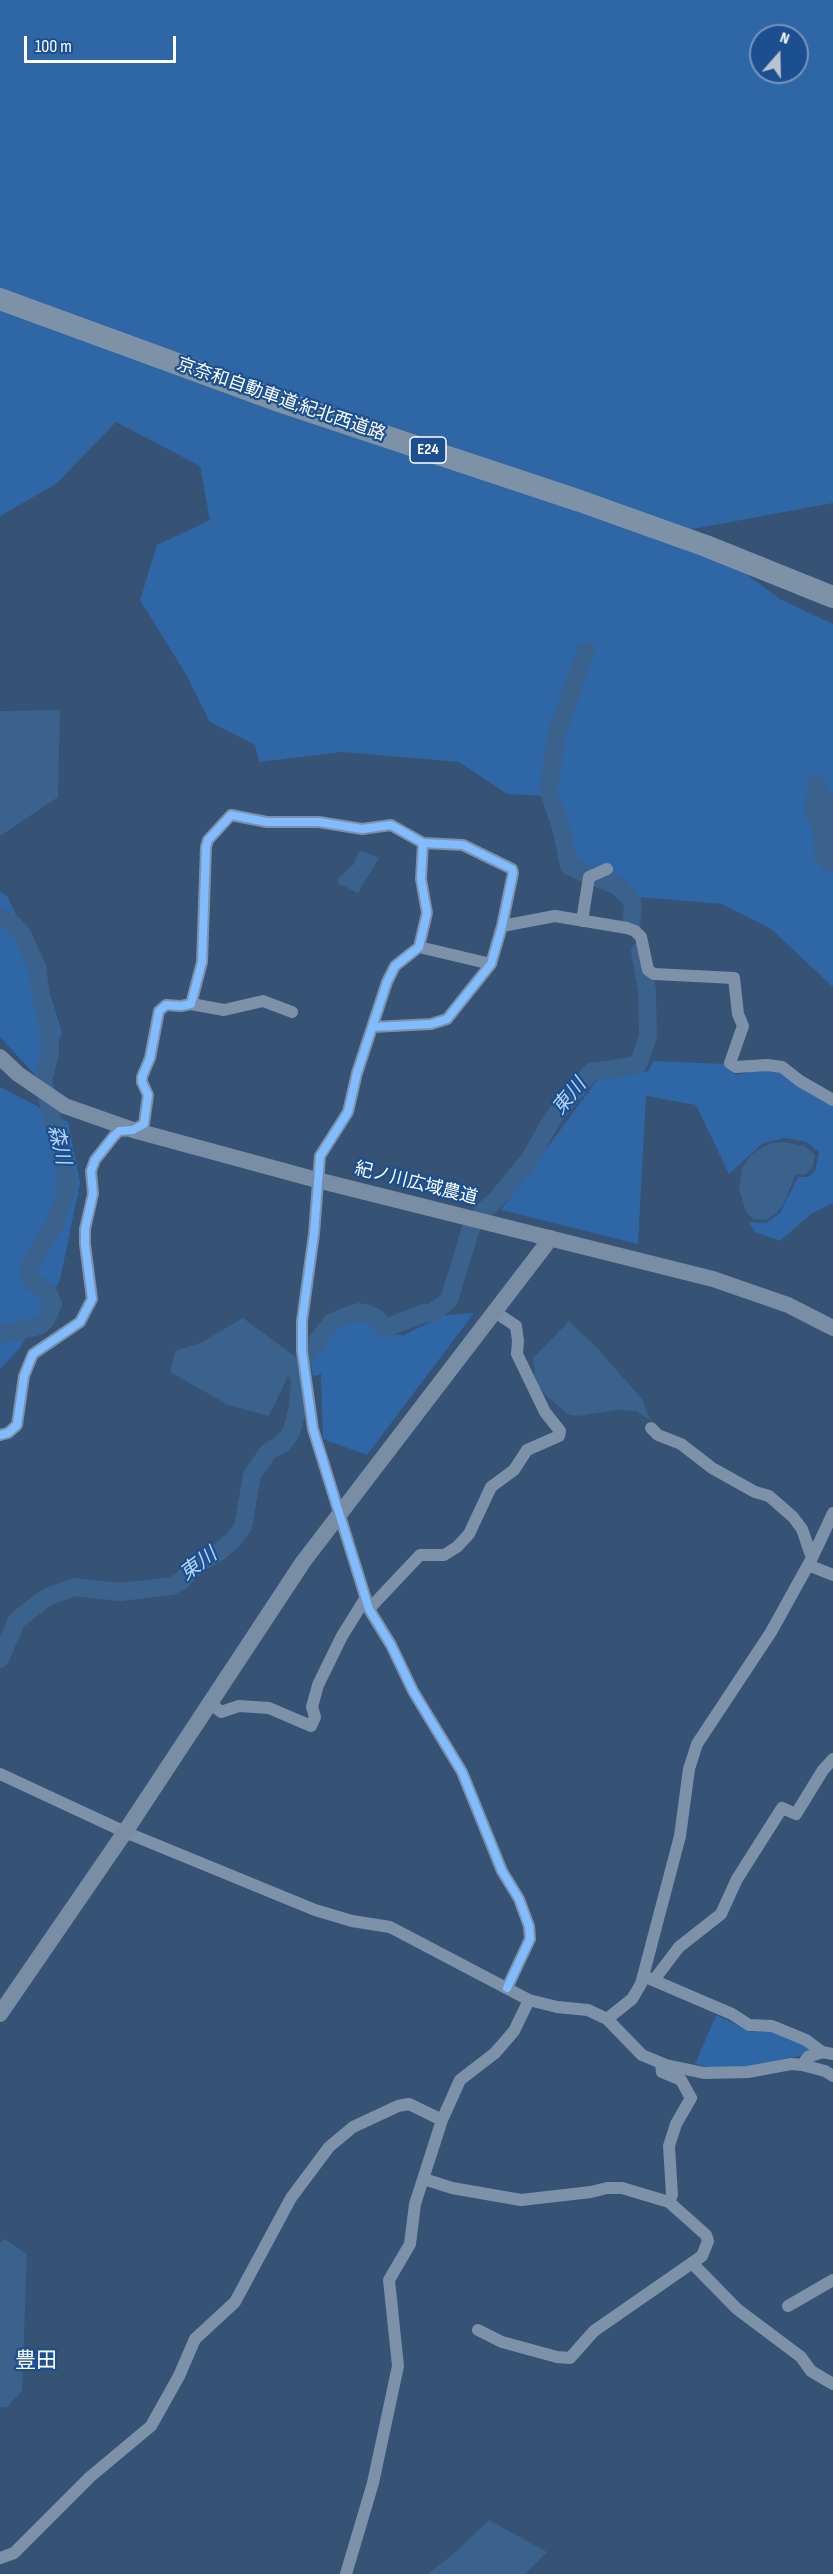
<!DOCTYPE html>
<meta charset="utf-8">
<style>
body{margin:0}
#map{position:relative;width:833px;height:2574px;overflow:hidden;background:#365274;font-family:"Sofia Sans Condensed",sans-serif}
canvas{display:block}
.north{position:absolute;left:749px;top:24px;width:60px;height:60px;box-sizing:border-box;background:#1b4f8f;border:2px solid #7695bc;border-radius:50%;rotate:20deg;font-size:16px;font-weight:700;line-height:24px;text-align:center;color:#fff}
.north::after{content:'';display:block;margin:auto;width:21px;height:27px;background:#b9c2ce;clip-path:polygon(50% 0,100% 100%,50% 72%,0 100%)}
.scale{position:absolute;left:24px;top:36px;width:152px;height:27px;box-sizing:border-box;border:3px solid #fff;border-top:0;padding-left:8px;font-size:18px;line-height:21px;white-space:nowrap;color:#fff;-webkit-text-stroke:4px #1b4f8f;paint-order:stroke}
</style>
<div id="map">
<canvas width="833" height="2574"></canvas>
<div class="north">N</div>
<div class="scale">100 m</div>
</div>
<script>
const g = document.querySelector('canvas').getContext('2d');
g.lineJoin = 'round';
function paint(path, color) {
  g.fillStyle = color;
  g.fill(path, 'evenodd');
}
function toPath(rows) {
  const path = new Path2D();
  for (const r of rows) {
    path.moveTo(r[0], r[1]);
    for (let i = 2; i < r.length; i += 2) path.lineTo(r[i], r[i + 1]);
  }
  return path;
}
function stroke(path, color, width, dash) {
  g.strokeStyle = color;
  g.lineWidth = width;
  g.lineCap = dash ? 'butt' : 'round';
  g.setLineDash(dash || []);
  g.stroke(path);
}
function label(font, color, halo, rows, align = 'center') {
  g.font = font + ' "Sofia Sans Condensed","Noto Sans JP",sans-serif';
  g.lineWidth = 4.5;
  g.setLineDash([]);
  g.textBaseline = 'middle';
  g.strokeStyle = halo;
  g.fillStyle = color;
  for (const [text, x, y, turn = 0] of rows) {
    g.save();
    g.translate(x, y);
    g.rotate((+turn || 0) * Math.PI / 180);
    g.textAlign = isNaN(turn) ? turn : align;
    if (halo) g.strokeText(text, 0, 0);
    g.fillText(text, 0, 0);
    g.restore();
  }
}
paint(toPath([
 [0,0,833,0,833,503,687,530,780,599,833,624,833,987,771,929,722,904,637,897,584,871,557,850,556,827,546,796,507,794,459,762,342,752,259,762,255,745,210,722,187,676,140,600,157,545,210,520,200,466,116,422,56,484,0,516],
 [761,36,797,36,797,72,761,72],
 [0,892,7,896,43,971,62,1033,38,1078,0,1037],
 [654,1061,725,1064,736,1075,759,1070,780,1072,798,1087,833,1106,833,1203,811,1214,780,1241,755,1232,749,1222,766,1223,780,1213,798,1177,808,1177,815,1171,819,1152,806,1142,786,1138,763,1143,729,1174,696,1105,646,1096,638,1244,501,1210,597,1080,648,1071],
 [0,1087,68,1122,80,1183,60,1280,20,1348,0,1369],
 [474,1313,367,1455,323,1439,321,1374,313,1376,310,1361,333,1328,348,1320,360,1319,373,1324,383,1334,404,1335,445,1315],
 [716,2015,751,2032,774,2032,804,2044,813,2053,745,2067,715,2069,695,2064]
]), '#2f66a5');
paint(toPath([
 [60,710,58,797,0,836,0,711],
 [822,776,833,795,833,872,822,869,814,858,813,832,804,810,809,777],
 [363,851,379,858,358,893,337,883,339,877,353,865,359,852],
 [784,1142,805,1146,815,1155,812,1169,805,1175,796,1174,784,1203,777,1213,766,1220,754,1219,746,1212,739,1190,742,1168,751,1155,758,1150,771,1143],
 [243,1318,297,1358,269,1416,228,1405,170,1372,175,1351,200,1343],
 [569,1321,599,1350,642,1399,651,1421,636,1411,616,1410,578,1416,567,1414,543,1393,535,1378,533,1358],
 [4,2239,27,2254,22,2391,7,2407,0,2407,0,2243],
 [489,2520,547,2552,525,2574,427,2574,451,2556]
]), '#3b618d');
stroke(toPath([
 [586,651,558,730,548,789,561,828,569,866,587,875],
 [592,876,618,886,632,901],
 [0,917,14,925,22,934,37,967,41,996,50,1034,50,1053,43,1081,67,1180,65,1196,54,1226,33,1259,28,1274,32,1282,42,1287,49,1295,53,1304,46,1320,39,1326,0,1335],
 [631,926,633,907],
 [482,1212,496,1200,529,1160,553,1118,591,1072,638,1065,648,1036,647,990,640,951],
 [307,1354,332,1322,347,1316,359,1312,368,1314,377,1318,385,1328,425,1313,432,1313,449,1300,471,1228],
 [0,1659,17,1620,47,1597,74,1587,120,1592,172,1586,181,1581,199,1563,219,1552,233,1540,243,1527,252,1475,268,1452,283,1443,291,1433,298,1407,300,1380,297,1371,302,1363]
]), '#3b618d', 18);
stroke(toPath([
 [423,843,421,879,427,913,419,947,395,966,387,982,357,1073,348,1112,320,1156,314,1234,302,1321,302,1351,313,1429,369,1609,391,1645,413,1691,462,1772,502,1871,519,1899,529,1926,530,1939,507,1988],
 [582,921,589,877,607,869],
 [502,926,555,916,627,928,635,931,641,937,648,970,654,974,734,978,738,1014,743,1026,730,1063,736,1067,767,1065,782,1067,800,1081,833,1100],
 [419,947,491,964],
 [191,1004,224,1010,263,1001,292,1012],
 [651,1428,658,1435,681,1444,712,1468,755,1492,769,1496,793,1517,802,1529,812,1558],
 [0,1435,8,1433,17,1425,24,1376,33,1354,80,1322,92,1299,85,1244,85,1229,93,1194,91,1171,95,1160,114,1136,119,1131,133,1130,144,1124,148,1095,142,1082,142,1077,150,1058,159,1011,166,1005,181,1006,191,1004,202,962,206,847,208,840,231,815,267,822,319,822,362,829,391,825,423,843,463,845,512,869,513,873,502,926,491,964,447,1019,431,1024,373,1027],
 [808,1565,833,1575],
 [369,1609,420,1555,444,1555,457,1547,469,1534,491,1487,514,1470,527,1450,559,1436,560,1431,545,1412,517,1354,518,1341,516,1326,495,1312],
 [209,1702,221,1712,239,1706,269,1708,311,1726,315,1717,312,1707,318,1685,342,1636,365,1599],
 [0,1774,125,1832,315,1910,352,1921,390,1927,529,2000,557,2007,588,2010,607,2019,642,2055,666,2065,704,2073,748,2072,791,2064,802,2065,825,2071,833,2076],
 [648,1978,732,2014,749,2025,772,2026,806,2040,822,2052],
 [654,1980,679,1947,721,1914,737,1879,782,1808,796,1814,823,1770,833,1759],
 [607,2019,632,1999,641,1984,680,1836,689,1769,697,1744,771,1632,812,1558,833,1513],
 [661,2063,662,2072,681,2080,691,2098,676,2124,669,2146,672,2195,669,2202],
 [802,2065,808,2057,822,2052,833,2054],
 [424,2179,452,2188,521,2200,591,2192,607,2188,622,2188,669,2202,706,2235,708,2241,702,2256,594,2331,570,2358,557,2357,502,2342,478,2330],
 [692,2263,737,2309,801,2357,811,2371,833,2384],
 [788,2306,833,2280],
 [0,2558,14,2553,90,2477,151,2426,179,2376,195,2339,235,2302,291,2198,329,2147,353,2127,398,2106,409,2104,442,2120],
 [346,2574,373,2483,398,2366,389,2280,410,2244,415,2204,442,2120,460,2080,495,2053,514,2031,529,2000]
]), '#7d92a8', 12);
stroke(toPath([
 [0,1057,18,1074,65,1106,133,1130,317,1180,713,1279,788,1305,833,1328],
 [0,2014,125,1832,303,1562,551,1238]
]), '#798da4', 16);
stroke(toPath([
 [0,299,276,400,580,501,706,546,833,597]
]), '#7e92a7', 22);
stroke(toPath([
 [423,843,421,879,427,913,419,947,395,966,387,982,357,1073,348,1112,320,1156,314,1234,302,1321,302,1351,313,1429,369,1609,391,1645,413,1691,462,1772,502,1871,519,1899,529,1926,530,1939,507,1988],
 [0,1435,8,1433,17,1425,24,1376,33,1354,80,1322,92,1299,85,1244,85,1229,93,1194,91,1171,95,1160,114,1136,119,1131,133,1130,144,1124,148,1095,142,1082,142,1077,150,1058,159,1011,166,1005,181,1006,191,1004,202,962,206,847,208,840,231,815,267,822,319,822,362,829,391,825,423,843,463,845,512,869,513,873,502,926,491,964,447,1019,431,1024,373,1027]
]), '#80bcff', 8);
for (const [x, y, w] of [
 [428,450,36]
]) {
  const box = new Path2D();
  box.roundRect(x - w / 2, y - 13, w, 26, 4.5);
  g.fillStyle = '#1b4f8f';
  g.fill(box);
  stroke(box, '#fff', 1.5);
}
label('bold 16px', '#fff', null, [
 ["E24",428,450]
]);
label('18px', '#fff', '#1b4f8f', [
 ["京奈和自動車道;紀北西道路",281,400,19],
 ["紀ノ川広域農道",416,1184,14]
]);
label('italic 20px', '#b5d3f5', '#1b4f8f', [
 ["東川",570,1097,-51],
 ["森川",58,1145,77],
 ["東川",199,1565,-37]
]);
label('21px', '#fff', '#1b4f8f', [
 ["豊田",36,2362]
]);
</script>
